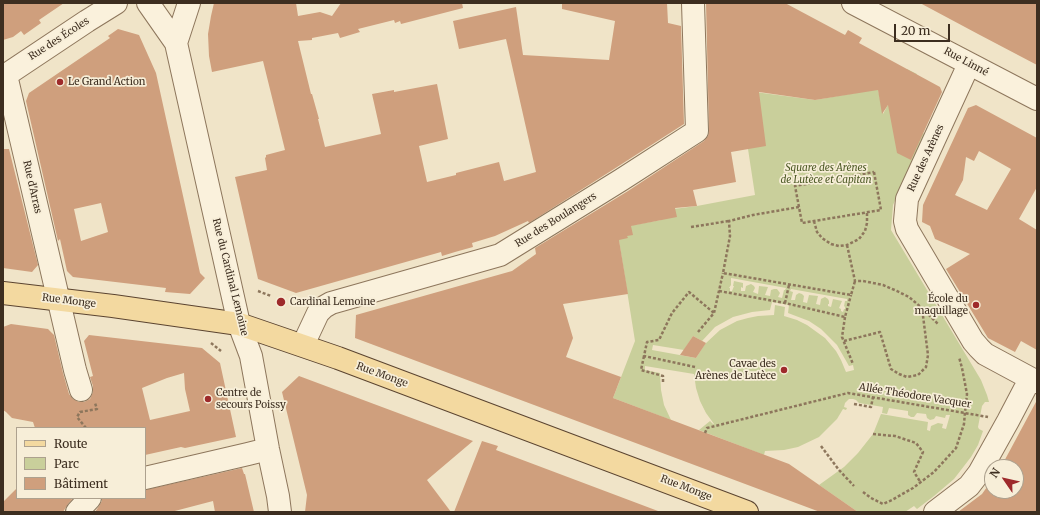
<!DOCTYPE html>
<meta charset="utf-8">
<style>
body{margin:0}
#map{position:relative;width:1040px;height:515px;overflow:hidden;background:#f0e4c8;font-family:Merriweather,serif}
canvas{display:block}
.frame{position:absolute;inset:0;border:4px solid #3d2e20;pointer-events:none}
.legend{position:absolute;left:16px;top:427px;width:130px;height:72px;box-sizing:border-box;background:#f7eed8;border:1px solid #ada18e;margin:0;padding:5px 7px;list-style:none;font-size:12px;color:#3d2e20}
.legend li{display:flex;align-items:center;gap:8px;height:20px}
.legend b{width:20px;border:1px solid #ada18e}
.north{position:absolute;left:984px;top:459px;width:40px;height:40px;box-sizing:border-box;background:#f7eed8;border:1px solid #ada18e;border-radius:50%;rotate:304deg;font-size:11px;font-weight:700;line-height:16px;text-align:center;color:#3d2e20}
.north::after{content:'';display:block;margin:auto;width:14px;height:18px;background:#9e2a2b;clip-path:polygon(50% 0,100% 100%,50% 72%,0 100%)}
.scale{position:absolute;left:894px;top:24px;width:56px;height:18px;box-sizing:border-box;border:2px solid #3d2e20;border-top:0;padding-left:5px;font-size:12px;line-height:14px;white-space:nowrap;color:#3d2e20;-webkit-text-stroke:3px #f7eed8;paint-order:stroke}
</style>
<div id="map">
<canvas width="1040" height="515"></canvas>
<div class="frame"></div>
<ul class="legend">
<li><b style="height:5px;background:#f3d9a0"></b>Route</li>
<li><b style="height:11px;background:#c9cf9b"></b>Parc</li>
<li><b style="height:11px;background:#cf9f7d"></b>Bâtiment</li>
</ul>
<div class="north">N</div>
<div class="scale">20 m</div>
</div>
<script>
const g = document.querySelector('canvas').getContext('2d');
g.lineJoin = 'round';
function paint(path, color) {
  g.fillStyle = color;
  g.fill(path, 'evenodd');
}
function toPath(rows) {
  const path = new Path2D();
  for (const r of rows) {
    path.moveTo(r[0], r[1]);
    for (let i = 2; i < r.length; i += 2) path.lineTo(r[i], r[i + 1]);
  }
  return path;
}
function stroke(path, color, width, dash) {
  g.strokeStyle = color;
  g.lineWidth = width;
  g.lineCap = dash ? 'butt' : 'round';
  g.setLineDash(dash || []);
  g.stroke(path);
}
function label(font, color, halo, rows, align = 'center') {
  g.font = font + ' Merriweather,serif';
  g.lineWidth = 3.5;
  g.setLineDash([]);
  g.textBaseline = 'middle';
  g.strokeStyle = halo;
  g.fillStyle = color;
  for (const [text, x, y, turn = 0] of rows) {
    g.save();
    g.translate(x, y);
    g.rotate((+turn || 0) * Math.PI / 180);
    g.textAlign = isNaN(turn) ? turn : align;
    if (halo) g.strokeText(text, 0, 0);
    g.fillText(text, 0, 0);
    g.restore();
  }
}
paint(toPath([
 [907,69,917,74,894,120,925,134,893,205,891,230,981,380,987,395,989,402,985,402,982,406,978,427,979,429,983,431,978,445,971,457,954,479,934,496,917,509,914,506,905,512,858,512,819,485,844,467,858,453,873,434,881,414,928,422,927,430,930,431,931,426,938,423,943,424,942,428,946,429,950,415,946,415,945,418,936,416,934,419,930,420,927,418,926,414,917,413,914,417,911,417,908,415,908,411,889,408,887,414,882,413,883,407,859,403,856,400,853,399,849,399,845,403,844,407,847,408,846,410,843,409,837,419,819,437,798,447,784,450,765,451,764,455,699,430,710,421,713,424,714,424,706,413,700,401,696,388,694,374,645,366,645,370,660,373,661,390,664,405,671,420,613,398,635,341,617,228,661,220,658,211,697,206,755,195,748,149,740,90,815,100,878,89,883,114],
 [731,278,786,288,785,290,784,290,782,298,778,297,780,293,777,289,774,289,771,290,770,296,765,295,768,287,759,286,758,294,753,292,755,288,754,286,751,284,746,286,745,291,741,291,741,287,743,288,743,283,734,281,733,286,734,286,732,291,730,291,730,288,729,288,731,285],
 [791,289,847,299,847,301,845,301,844,306,845,307,845,309,844,309,843,312,841,311,841,309,839,308,842,301,833,299,831,307,828,306,828,304,829,304,829,301,828,299,825,297,821,299,820,305,816,304,818,296,809,295,807,303,803,302,804,296,802,294,799,293,796,295,795,300,791,300,793,292,790,291],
 [772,302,789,305,788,313,809,321,821,329,837,345,849,366,853,365,854,370,846,372,841,360,836,351,825,338,807,325,797,320,784,316,785,307,775,305,774,315,758,316,748,318,737,321,720,330,705,344,696,358,652,350,653,345,684,350,693,336,702,341,715,327,733,317,752,312,770,310]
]), '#c9cf9b');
paint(toPath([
 [3,3,64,3,39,20,41,23,24,35,21,31,13,37,3,40],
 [214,3,296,3,298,16,320,12,332,16,341,3,462,3,463,8,401,24,400,21,395,23,394,20,358,29,360,32,340,38,338,33,312,38,312,40,298,41,311,94,312,94,319,119,318,119,325,147,381,134,372,94,394,90,394,92,437,84,448,139,419,146,427,182,456,175,456,173,499,162,504,181,536,172,506,39,459,49,453,21,516,7,523,55,609,60,615,21,562,9,562,3,667,3,668,23,681,26,684,124,614,169,529,223,528,221,495,236,472,243,473,247,455,252,442,256,441,252,296,293,258,279,235,177,267,170,265,158,266,157,266,155,285,150,263,61,212,72,209,56,208,34,211,16],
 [706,3,785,3,845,35,848,30,862,38,859,43,940,87,942,92,911,160,897,153,888,105,882,114,878,90,815,100,759,92,766,146,731,152,736,182,693,190,697,206,675,208,677,217,631,226,633,235,627,236,628,238,619,240,628,294,563,304,573,338,566,357,621,377,613,398,789,464,858,512,820,512,355,338,356,315,512,271,536,254,535,248,628,191,704,141,708,136,709,131],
 [920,3,1037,3,1037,65,978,34],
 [118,29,139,35,156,73,200,273,205,278,190,294,165,292,166,288,73,277,67,271,60,239,58,241,26,101,29,93,110,38,108,36],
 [101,203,108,232,81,241,74,209],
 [976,105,1037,138,1037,187,1019,219,1037,230,1037,350,1021,341,1015,352,988,338,946,269,970,254,935,239,930,226,922,222,923,205,968,108],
 [979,151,1011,169,987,210,955,195,963,180,966,157,974,161],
 [3,149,9,149,38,265,32,272,3,268],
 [11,324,48,329,54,335,63,373,69,394,73,399,79,402,84,402,90,399,93,392,93,386,90,377,93,376,84,341,89,335,202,348,220,363,236,437,185,448,181,447,145,455,145,428,35,428,33,422,12,418,6,412,3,410,3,327],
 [184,373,185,389,190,411,150,420,142,388,167,378],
 [693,336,706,343,696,358,680,355],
 [299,376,473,441,427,480,451,512,305,512,307,495,282,392],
 [1037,400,1037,512,958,512,982,494,992,480,992,491,1016,491,1016,467,1001,467],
 [482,441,498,446,496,450,658,511,658,512,454,512],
 [242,468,244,474,245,474,254,512,215,512,213,501,171,512,95,512,99,506,102,501,102,498,145,498,145,490],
 [17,488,17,498,73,498,68,504,63,512,3,512,3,502]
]), '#cf9f7d');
const minor = toPath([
 [148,3,176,43,239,324,251,356,268,449,278,496,280,512],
 [853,3,1037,99],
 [176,43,189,3],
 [969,64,907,199,905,221,907,229,973,341,979,348,985,354,1037,382],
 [6,75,75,370,81,390],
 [3,77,87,21,116,3],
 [303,345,318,313,324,307,331,303,500,255,621,180,697,131,693,3],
 [145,478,248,454,268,449],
 [77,512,90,498],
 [935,512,969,486,979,473,1008,421,1030,379]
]);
const major = toPath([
 [3,293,113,306,239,324,338,358,747,512]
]);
stroke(minor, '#8d765c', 24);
stroke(major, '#5b4430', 24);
stroke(toPath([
 [874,172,881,210,802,223,795,186,874,172],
 [799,207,753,215,729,221,730,236,723,273,851,295,855,281],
 [814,221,817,232,822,238,831,244,839,246,847,245,859,239,865,231,867,223,867,213],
 [691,227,729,221],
 [847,245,855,281,863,281,883,285,897,291,909,297,922,308,938,324],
 [258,291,271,296],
 [719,291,785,303,845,317,851,295],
 [785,303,789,285],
 [845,317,842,337,853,364],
 [698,332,714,313,723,273],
 [844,341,880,332,891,369,899,374,907,377,918,375,926,367,928,355,922,308],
 [211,343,221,351],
 [644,356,641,370,663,376,663,383],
 [695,367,644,356,647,342,659,340,672,313,689,292,714,313],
 [854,404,871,407,873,397],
 [86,428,77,417,80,412,97,409,95,403],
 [705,433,707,428,848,393,988,417],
 [873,434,883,435,895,436,916,443,923,452,914,472,921,483],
 [821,446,839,470,854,486],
 [863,492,871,498,883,504,892,500,913,488,934,472,956,448,964,424,965,412,967,394,962,368,959,357]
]), '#8d765c', 2.5, [3, 2]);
stroke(minor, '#faf1dc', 22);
stroke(major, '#f3d9a0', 22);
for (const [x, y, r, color] of [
 [60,82,4,"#9e2a2b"],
 [281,302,5,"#9e2a2b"],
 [976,305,4,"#9e2a2b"],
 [784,370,4,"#9e2a2b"],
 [208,399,4,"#9e2a2b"]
]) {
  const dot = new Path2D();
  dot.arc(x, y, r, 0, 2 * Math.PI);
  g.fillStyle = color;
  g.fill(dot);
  stroke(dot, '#f7eed8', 1.5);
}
label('10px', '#3d2e20', '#f7eed8', [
 ["Rue des Écoles",59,39,-33],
 ["Rue Linné",966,62,28],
 ["Rue des Arènes",926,158,-65],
 ["Rue d'Arras",32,187,77],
 ["Rue des Boulangers",556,220,-32],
 ["Rue du Cardinal Lemoine",230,277,76],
 ["Rue Monge",69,301,7],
 ["Rue Monge",382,375,20],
 ["Allée Théodore Vacquer",915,396,9],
 ["Rue Monge",686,488,21]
]);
label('10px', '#3d2e20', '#f7eed8', [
 ["Le Grand Action",68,82],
 ["École du",968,299,"right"],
 ["maquillage",968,311,"right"],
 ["Cardinal Lemoine",290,302],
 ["Cavae des",776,364,"right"],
 ["Arènes de Lutèce",776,376,"right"],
 ["Centre de",216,393],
 ["secours Poissy",216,405]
], 'left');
label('italic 10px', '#4d5a26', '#f7eed8', [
 ["Square des Arènes",826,168],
 ["de Lutèce et Capitan",826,180]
]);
</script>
